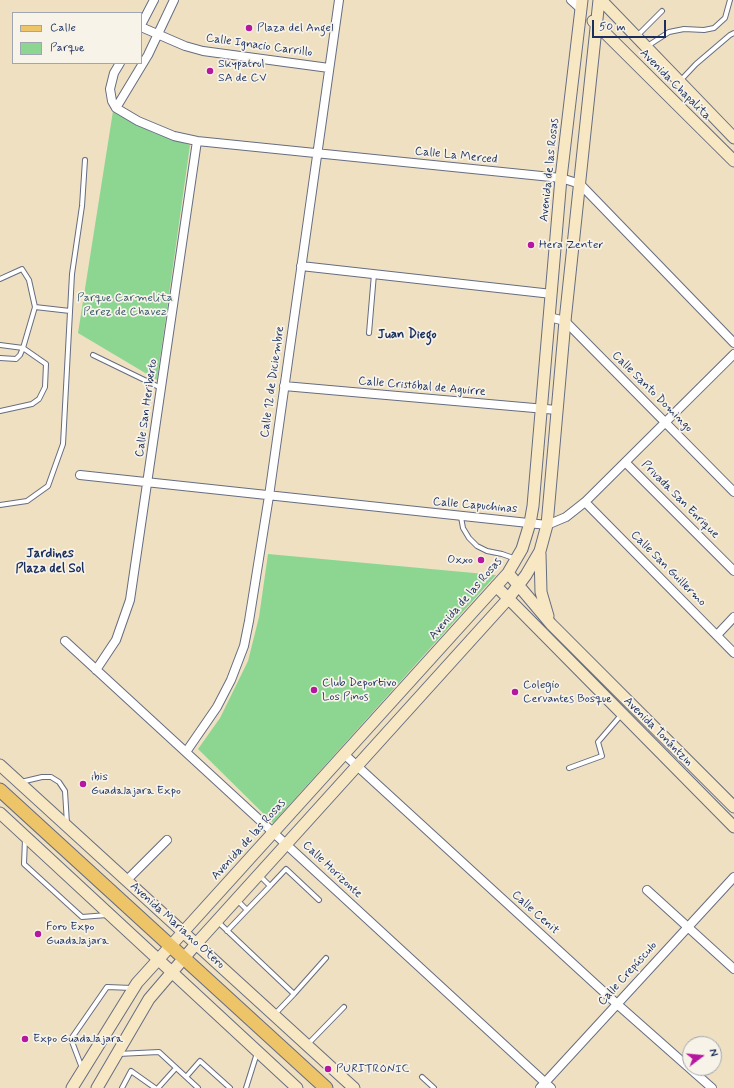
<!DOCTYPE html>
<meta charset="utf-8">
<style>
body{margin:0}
#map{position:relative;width:734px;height:1088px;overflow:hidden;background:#f0e0c2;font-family:Mynerve,sans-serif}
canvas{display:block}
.legend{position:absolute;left:12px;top:12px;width:130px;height:52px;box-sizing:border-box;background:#f7f3e8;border:1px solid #9fa5b1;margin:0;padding:5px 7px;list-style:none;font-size:12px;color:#1b2f5e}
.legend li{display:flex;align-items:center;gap:8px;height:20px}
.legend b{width:20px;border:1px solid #9fa5b1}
.north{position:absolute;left:682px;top:1036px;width:40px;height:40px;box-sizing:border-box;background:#f7f3e8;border:1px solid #9fa5b1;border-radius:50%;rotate:74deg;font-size:11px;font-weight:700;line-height:16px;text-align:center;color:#1b2f5e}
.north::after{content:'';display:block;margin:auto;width:14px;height:18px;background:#b5179e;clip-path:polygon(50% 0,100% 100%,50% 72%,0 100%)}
.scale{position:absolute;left:592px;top:20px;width:74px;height:18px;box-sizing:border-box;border:2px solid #1b2f5e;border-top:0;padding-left:5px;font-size:12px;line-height:14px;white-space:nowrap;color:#1b2f5e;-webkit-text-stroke:3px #f7f3e8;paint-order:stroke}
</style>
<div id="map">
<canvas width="734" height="1088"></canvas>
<ul class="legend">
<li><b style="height:5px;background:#eec469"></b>Calle</li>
<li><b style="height:11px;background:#8cd692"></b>Parque</li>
</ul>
<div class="north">N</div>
<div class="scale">50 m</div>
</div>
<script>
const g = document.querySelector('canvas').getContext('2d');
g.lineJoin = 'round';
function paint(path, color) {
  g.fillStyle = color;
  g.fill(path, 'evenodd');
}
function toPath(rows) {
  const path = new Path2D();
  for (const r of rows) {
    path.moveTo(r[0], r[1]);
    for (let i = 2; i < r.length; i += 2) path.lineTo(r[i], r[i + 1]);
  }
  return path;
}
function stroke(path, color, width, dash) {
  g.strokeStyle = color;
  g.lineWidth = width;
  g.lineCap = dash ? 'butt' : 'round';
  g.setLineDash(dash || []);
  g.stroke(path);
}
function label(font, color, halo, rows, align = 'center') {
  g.font = font + ' Mynerve,sans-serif';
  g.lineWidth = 3.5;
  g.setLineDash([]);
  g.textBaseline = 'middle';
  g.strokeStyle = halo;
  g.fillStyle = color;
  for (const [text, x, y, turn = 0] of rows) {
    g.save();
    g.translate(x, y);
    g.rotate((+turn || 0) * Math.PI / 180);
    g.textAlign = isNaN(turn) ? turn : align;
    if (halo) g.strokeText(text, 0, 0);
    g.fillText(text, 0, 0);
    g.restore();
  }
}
paint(toPath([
 [113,111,154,133,190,145,157,380,78,333],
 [268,554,496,575,273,823,198,749,220,718,248,661,259,617]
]), '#8cd692');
const lane = toPath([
 [637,36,662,11],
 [646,47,669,32,684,29,704,30,714,28,725,18,730,0],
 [680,81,696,64,730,35,734,33],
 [0,279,22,269,29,280,35,307,70,311],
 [369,333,374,274],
 [0,345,23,348,35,307],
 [93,355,161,388],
 [0,358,16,359,20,355,23,348,46,364,45,387,39,399,32,404,0,411],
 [0,505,27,501,48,486,63,444,72,274,82,206,85,160],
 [461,517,463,528,469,538,477,546,487,551,502,554,516,559],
 [569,768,602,756,598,742,622,714],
 [21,782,42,777,51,777,59,782,65,791,67,824],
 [25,839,24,864,82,917,107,915],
 [270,886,286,869,319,900],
 [247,910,270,886,260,876],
 [217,921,294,994,275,1014],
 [227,931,247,910,237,900],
 [294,994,326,958],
 [308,1044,344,1007],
 [118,1054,159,1052,198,1088],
 [82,1068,71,1039,107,987,132,988],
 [186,1077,200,1061,230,1088],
 [422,1077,434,1088],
 [122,1088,131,1071,155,1088],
 [158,1088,176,1068],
 [246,1088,257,1053]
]);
const street = toPath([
 [571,0,581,9],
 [141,25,154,0],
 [141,27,185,46,203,51,329,68],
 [120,63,114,73,110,89,112,101,116,108,138,121,174,136,197,141,561,178,580,184,734,343],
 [116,108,148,55,174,0],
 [301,266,552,294],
 [549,317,565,321,734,492],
 [284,386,557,410],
 [626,463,734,571],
 [80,475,547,525,566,517,585,502,734,354],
 [585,502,734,653],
 [717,635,734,617],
 [65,641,551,1088],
 [96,670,116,640,130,600,197,141],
 [186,752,217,707,231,680,244,646,249,621,269,496,339,0],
 [344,754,617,1004,712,1088],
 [126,881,167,840],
 [647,890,734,969],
 [540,1088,734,877]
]);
const secondary = toPath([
 [601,0,734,138],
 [593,21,734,161],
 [540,554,541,592,548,616],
 [508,573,551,624,734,807],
 [496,586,734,827],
 [0,765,354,1088],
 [0,813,297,1088],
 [72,1088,137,983,508,573,522,549,530,523,533,506,561,178,582,0],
 [97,1088,149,999,196,944,508,599,526,575,540,551,547,525,565,321,599,0]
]);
const primary = toPath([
 [0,790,326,1088]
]);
stroke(lane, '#666d81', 6);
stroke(street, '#666d81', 10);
stroke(secondary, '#666d81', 13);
stroke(primary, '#666d81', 15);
stroke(lane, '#fff', 4);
stroke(street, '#fff', 8);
stroke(secondary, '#f8e7c3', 11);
stroke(primary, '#eec469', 13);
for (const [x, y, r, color] of [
 [249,28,4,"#b5179e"],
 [210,71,4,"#b5179e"],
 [531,245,4,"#b5179e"],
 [481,560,4,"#b5179e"],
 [314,690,4,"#b5179e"],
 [515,692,4,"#b5179e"],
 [83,784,4,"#b5179e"],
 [38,934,4,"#b5179e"],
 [25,1039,4,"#b5179e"],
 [328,1069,4,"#b5179e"]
]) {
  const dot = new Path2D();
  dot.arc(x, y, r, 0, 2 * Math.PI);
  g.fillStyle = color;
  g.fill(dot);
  stroke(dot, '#f7f3e8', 1.5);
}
label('12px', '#1b2f5e', '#f7f3e8', [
 ["Plaza del Angel",257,28],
 ["Skypatrol",218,64],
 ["SA de CV",218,78],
 ["Hera Zenter",539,245],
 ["Oxxo",473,560,"right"],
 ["Club Deportivo",322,683],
 ["Los Pinos",322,697],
 ["Colegio",523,685],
 ["Cervantes Bosque",523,699],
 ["ibis",91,777],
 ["Guadalajara Expo",91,791],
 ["Foro Expo",46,927],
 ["Guadalajara",46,941],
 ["Expo Guadalajara",33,1039],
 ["PURITRONIC",336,1069]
], 'left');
label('12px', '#1b2f5e', '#f7f3e8', [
 ["Calle Ignacio Carrillo",259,46,8],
 ["Avenida Chapalita",675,85,45],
 ["Calle La Merced",456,156,6],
 ["Avenida de las Rosas",550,170,-84],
 ["Calle 12 de Diciembre",273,382,-82],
 ["Calle Cristóbal de Aguirre",422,387,5],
 ["Calle Santo Domingo",652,392,45],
 ["Calle San Heriberto",147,408,-82],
 ["Privada San Enrique",680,500,45],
 ["Calle Capuchinas",475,506,5],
 ["Calle San Guillermo",668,569,45],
 ["Avenida de las Rosas",466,599,-49],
 ["Avenida Tonántzin",658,732,45],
 ["Avenida de las Rosas",249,840,-48],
 ["Calle Horizonte",332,870,43],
 ["Calle Cenit",535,913,42],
 ["Avenida Mariano Otero",177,926,42],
 ["Calle Crepúsculo",628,974,-48]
]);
label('12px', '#37596b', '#f7f3e8', [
 ["Parque Carmelita",125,298],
 ["Perez de Chavez",125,312]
]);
label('bold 13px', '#1b2f5e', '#f7f3e8', [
 ["Juan Diego",407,335],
 ["Jardines",50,554],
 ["Plaza del Sol",50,569]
]);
</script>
